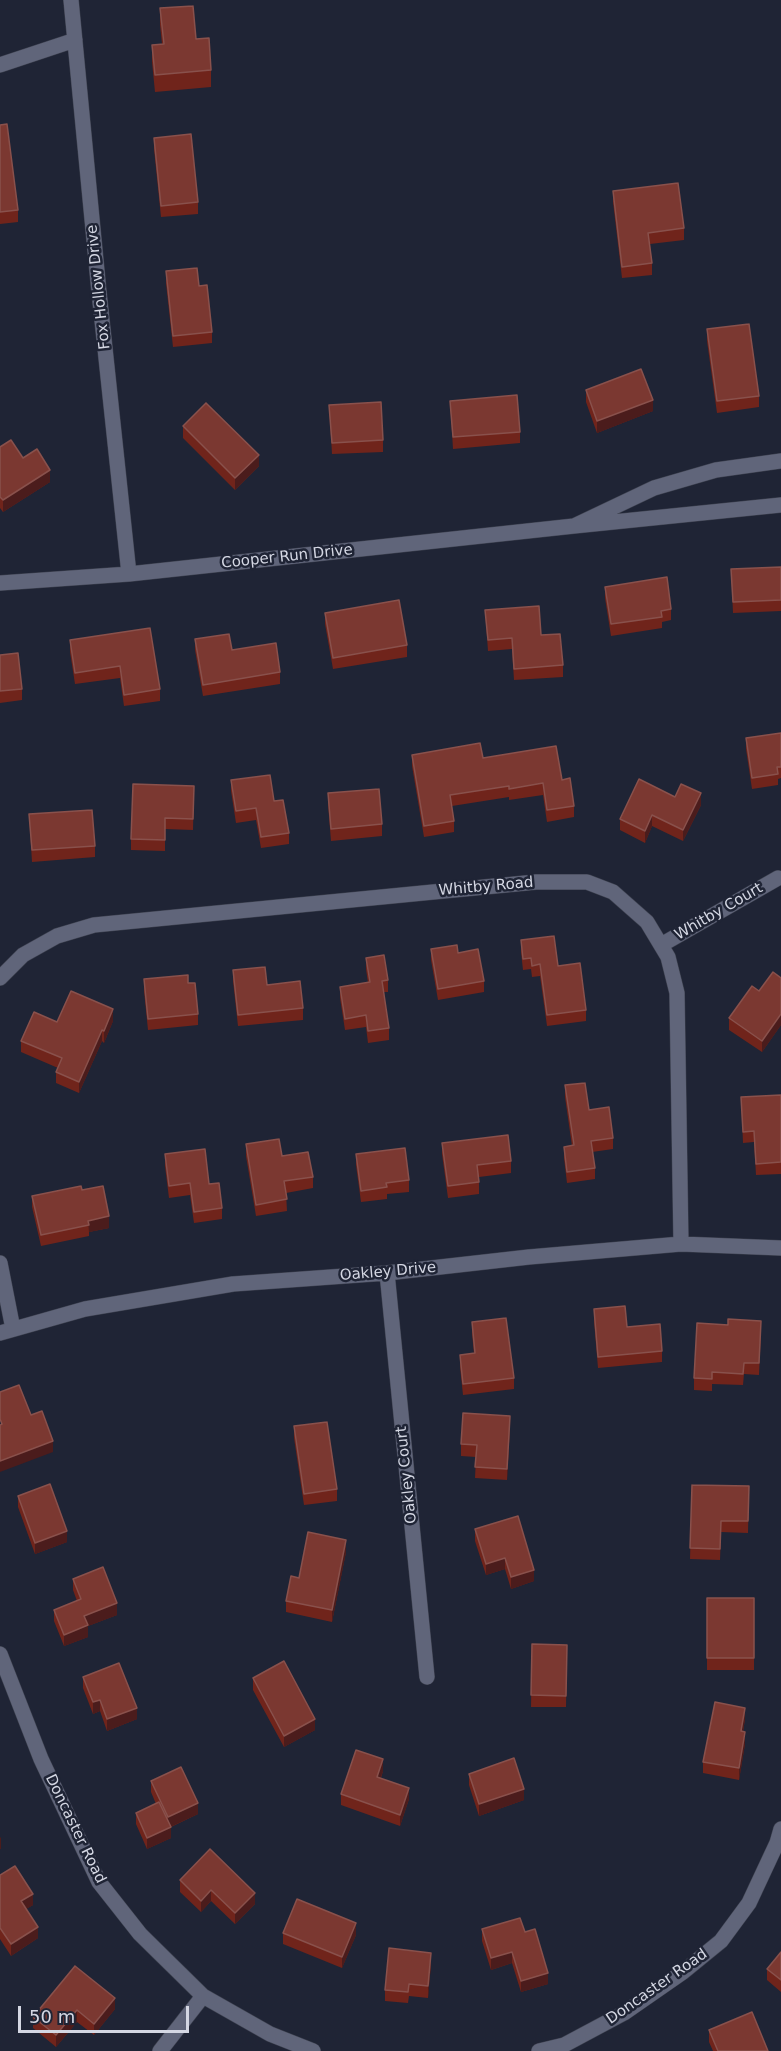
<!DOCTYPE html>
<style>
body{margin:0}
#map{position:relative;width:781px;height:2051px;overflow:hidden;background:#1f2435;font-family:"DejaVu Sans",sans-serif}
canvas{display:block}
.scale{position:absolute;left:18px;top:2006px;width:171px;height:27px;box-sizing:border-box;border:3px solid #d4d7e3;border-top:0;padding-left:8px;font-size:18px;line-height:21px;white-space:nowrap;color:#d4d7e3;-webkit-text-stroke:4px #1f2435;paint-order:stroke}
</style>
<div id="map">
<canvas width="781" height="2051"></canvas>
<div class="scale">50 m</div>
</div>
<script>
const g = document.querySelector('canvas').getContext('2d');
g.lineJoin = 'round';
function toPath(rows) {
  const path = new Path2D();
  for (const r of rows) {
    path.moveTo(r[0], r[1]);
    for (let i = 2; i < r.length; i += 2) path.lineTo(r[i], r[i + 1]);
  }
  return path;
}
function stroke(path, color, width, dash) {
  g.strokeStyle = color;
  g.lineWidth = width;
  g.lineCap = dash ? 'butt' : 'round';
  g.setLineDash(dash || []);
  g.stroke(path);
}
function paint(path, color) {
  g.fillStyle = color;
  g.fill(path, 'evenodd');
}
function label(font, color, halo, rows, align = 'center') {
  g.font = font + ' "DejaVu Sans",sans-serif';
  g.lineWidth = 5;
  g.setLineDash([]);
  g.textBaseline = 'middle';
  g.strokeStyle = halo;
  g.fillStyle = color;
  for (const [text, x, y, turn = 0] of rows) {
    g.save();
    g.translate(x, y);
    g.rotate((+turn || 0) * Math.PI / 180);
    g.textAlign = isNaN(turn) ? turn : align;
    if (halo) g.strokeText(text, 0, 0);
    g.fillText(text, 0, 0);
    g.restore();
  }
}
const street = toPath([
 [71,0,99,292,129,574],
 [0,65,75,40],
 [781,461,716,470,654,488,574,526,781,505],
 [0,583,129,574,574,526],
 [661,945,778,878],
 [0,978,23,955,57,936,94,925,536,882,587,882,613,892,647,922,668,957,677,993,681,1244],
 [0,1263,13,1329],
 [387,1273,427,1677],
 [0,1333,85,1309,233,1284,387,1273,529,1257,681,1244,781,1248],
 [0,1654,41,1759,99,1882,140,1934,203,1996,270,2034,313,2051],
 [160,2051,203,1996],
 [539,2051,564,2045,624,2013,683,1972,721,1941,749,1903,777,1843,781,1829]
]);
stroke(street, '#3e4250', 16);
stroke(street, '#60657a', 15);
paint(toPath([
 [160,8,196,39,211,70,211,87,155,92,152,62,152,45,162,44,160,25],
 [0,125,18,210,18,222,0,224],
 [154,138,198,202,198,214,161,217,154,149],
 [613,191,684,228,684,240,650,244,652,263,652,275,622,278,613,202],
 [166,271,199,286,212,332,212,343,173,347,166,283],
 [707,329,759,396,759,407,717,413,707,341],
 [586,390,653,411,597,433,586,402],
 [450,401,520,432,520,443,453,449],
 [329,405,383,440,383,452,332,454],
 [183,426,259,466,235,490,183,438],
 [0,447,23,458,50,482,3,512,0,508],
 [781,567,781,611,733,613,731,569],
 [605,587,671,609,671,620,662,622,662,628,611,636,605,598],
 [485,610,541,635,563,665,563,677,514,680,512,649,488,651],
 [325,613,407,645,407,657,333,669,325,624],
 [150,628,160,689,160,701,124,706,120,678,75,684,70,652,70,640],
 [195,639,232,650,280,672,280,684,203,696,195,650],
 [0,655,22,689,22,700,0,703],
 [781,733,781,778,778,779,778,785,752,789,746,749,746,738],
 [412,755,483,758,562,780,574,806,574,817,547,822,543,795,509,800,509,797,452,806,454,821,454,832,424,837,412,766],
 [231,780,274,801,289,833,289,844,261,848,256,820,236,823,231,791],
 [194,786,193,830,165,829,165,851,131,850,131,839],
 [328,793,382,824,382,836,331,841,328,804],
 [675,797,701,805,683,841,652,826,645,843,620,830,620,819],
 [29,814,95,846,95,857,32,862],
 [521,940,558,966,586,1010,586,1021,547,1026,540,976,532,977,531,969,523,970,521,952],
 [431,949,484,981,484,992,438,1000,431,960],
 [366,958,388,980,388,992,383,992,389,1028,389,1040,368,1043,366,1027,345,1030,340,998,340,987,368,983,366,969],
 [233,970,267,985,303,1008,303,1020,238,1026,233,981],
 [781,978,781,1025,762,1052,729,1030,729,1018,759,991],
 [144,979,188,983,198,1014,198,1025,148,1030,144,991],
 [113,1021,104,1043,102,1041,79,1093,56,1083,56,1072,58,1068,21,1052,21,1041,57,1022],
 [565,1085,613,1138,613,1149,592,1152,595,1168,595,1179,567,1183,564,1158,564,1147,572,1146,565,1097],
 [781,1095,781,1174,756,1175,754,1142,743,1143,741,1097],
 [442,1143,511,1161,511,1173,479,1177,479,1194,448,1198,442,1154],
 [246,1144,282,1156,313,1177,313,1188,286,1193,287,1211,256,1216,246,1156],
 [165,1154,209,1184,222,1208,222,1219,194,1223,190,1195,169,1198,165,1166],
 [356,1154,409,1180,409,1192,387,1194,387,1199,361,1202,356,1165],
 [82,1190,109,1228,89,1232,89,1236,41,1246,32,1207,32,1196],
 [594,1309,627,1327,662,1351,662,1362,598,1368,594,1321],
 [472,1322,514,1378,514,1389,463,1395,460,1367,460,1355,474,1354,472,1333],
 [761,1332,759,1375,744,1374,743,1385,712,1384,712,1391,694,1390,694,1378],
 [294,1426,337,1489,337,1501,304,1505,294,1438],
 [510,1427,507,1480,475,1478,476,1457,461,1456,461,1444],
 [692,1485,749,1486,748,1533,721,1532,720,1560,690,1559],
 [18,1496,67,1542,35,1554,18,1507],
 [475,1529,534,1581,511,1589,505,1569,486,1575,475,1541],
 [346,1552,332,1622,286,1612,286,1601,299,1578],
 [73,1579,117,1615,88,1626,88,1637,64,1646,54,1621,54,1610,77,1601,73,1590],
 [707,1598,754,1598,754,1670,707,1670],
 [532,1644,567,1645,566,1707,531,1707],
 [83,1677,137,1719,107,1731,100,1711,93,1714,83,1688],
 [253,1678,315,1730,284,1747,253,1690],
 [745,1719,743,1732,745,1744,739,1780,703,1773,703,1762],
 [383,1771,381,1778,409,1799,400,1826,341,1805,341,1794],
 [469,1774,524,1800,479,1816,469,1785],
 [151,1781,198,1814,171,1827,171,1838,147,1849,136,1824,136,1813,156,1804,151,1792],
 [210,1849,255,1904,235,1924,211,1901,201,1912,180,1892,180,1880],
 [0,1875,33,1905,26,1909,38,1938,11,1956,0,1939],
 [482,1929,525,1932,548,1984,521,1992,512,1963,491,1970,482,1941],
 [283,1933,356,1935,342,1968,283,1944],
 [781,1952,781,1992,767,1980,767,1969],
 [431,1964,428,1998,409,1996,408,2003,385,2001,385,1990],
 [75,1966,115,2009,94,2035,77,2022,56,2047,33,2028,33,2017],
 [709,2030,768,2051,713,2051,709,2042]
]), '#70241b');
paint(toPath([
 [653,400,653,411,597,433,597,421],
 [259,455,259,466,235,490,235,478],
 [50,470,50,482,3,512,3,500],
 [701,793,701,805,683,841,683,830],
 [652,815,652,826,645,843,645,831],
 [113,1009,113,1021,104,1043,104,1031],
 [781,1014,781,1025,762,1052,762,1041],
 [102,1030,102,1041,79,1093,79,1082],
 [109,1216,109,1228,89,1232,88,1221],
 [510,1416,510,1427,507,1480,507,1469],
 [53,1441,53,1452,0,1472,0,1461],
 [67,1531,67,1542,35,1554,35,1543],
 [346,1540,346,1552,332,1622,332,1610],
 [505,1558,505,1569,486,1575,486,1564],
 [534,1570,534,1581,511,1589,511,1577],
 [117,1603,117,1615,88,1626,88,1637,64,1646,64,1635,84,1616],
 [100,1700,100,1711,93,1714,93,1702],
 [137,1708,137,1719,107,1731,107,1719],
 [745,1708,745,1719,741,1742,741,1731],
 [315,1719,315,1730,284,1747,284,1736],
 [745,1732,745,1744,739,1780,739,1768],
 [383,1759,383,1771,377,1788,377,1777],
 [409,1788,409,1799,400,1826,400,1815],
 [524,1789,524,1800,479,1816,479,1804],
 [198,1803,198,1814,168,1828,168,1817],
 [171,1827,171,1838,147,1849,147,1838],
 [1,1837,1,1849,0,1849,0,1838],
 [211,1890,211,1901,201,1912,201,1901],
 [255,1893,255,1904,235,1924,235,1913],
 [33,1894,33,1905,21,1912,21,1901],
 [356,1923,356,1935,342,1968,342,1957],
 [38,1927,38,1938,11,1956,11,1944],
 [512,1952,512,1963,491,1970,491,1958],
 [431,1953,431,1964,428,1998,428,1986],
 [548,1973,548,1984,521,1992,521,1981],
 [115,1998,115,2009,94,2035,94,2024],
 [77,2010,77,2022,56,2047,56,2035]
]), '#4b1c1c');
const building = toPath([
 [193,6,196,39,209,38,211,70,155,75,152,45,164,44,160,8,193,6],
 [7,124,18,210,0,212,0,125,7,124],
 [191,134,198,202,161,206,154,138,191,134],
 [678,183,684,228,648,233,652,263,622,267,613,191,678,183],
 [197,268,199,286,207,285,212,332,173,336,166,271,197,268],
 [749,324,759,396,717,401,707,329,749,324],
 [641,369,653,400,597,421,586,390,641,369],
 [517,395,520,432,453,437,450,401,517,395],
 [381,402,383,440,332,443,329,405,381,402],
 [206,403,259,455,235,478,183,426,206,403],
 [11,440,23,458,37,449,50,470,3,500,0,497,0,447,11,440],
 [781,567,781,600,733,602,731,569,781,567],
 [667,577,671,609,661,611,662,617,611,624,605,587,667,577],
 [399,600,407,645,333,658,325,613,399,600],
 [539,606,541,635,560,634,563,665,514,669,512,638,488,640,485,610,539,606],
 [150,628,160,689,124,695,120,666,75,673,70,640,150,628],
 [229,634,232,650,276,643,280,672,203,685,195,639,229,634],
 [18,653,22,689,0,691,0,655,18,653],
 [781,733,781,767,777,767,778,774,752,778,746,738,781,733],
 [480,743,483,758,556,746,562,780,570,778,574,806,547,810,543,783,509,789,509,786,450,795,454,821,424,826,412,755,480,743],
 [270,775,274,801,283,800,289,833,261,837,256,808,236,811,231,780,270,775],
 [639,779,675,797,681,784,701,793,683,830,652,815,645,831,620,819,639,779],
 [133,784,194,786,193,819,165,818,165,840,131,839,133,784],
 [379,789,382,824,331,829,328,793,379,789],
 [92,810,95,846,32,850,29,814,92,810],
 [554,936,558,966,580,963,586,1010,547,1015,540,964,532,966,531,958,523,959,521,940,554,936],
 [457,945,458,953,478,949,484,981,438,989,431,949,457,945],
 [384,955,388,980,382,981,389,1028,368,1031,366,1015,345,1019,340,987,370,982,366,958,384,955],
 [265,967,267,985,300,981,303,1008,238,1015,233,970,265,967],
 [773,972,781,978,781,1014,762,1041,729,1018,752,986,759,991,773,972],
 [188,975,188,983,195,983,198,1014,148,1019,144,979,188,975],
 [71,991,113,1009,104,1031,102,1030,79,1082,56,1072,62,1058,21,1041,34,1012,57,1022,71,991],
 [585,1083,589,1110,609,1107,613,1138,591,1141,595,1168,567,1172,564,1147,574,1145,565,1085,585,1083],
 [781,1095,781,1162,756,1164,754,1131,743,1132,741,1097,781,1095],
 [508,1135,511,1161,477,1165,479,1182,448,1186,442,1143,508,1135],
 [279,1139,282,1156,308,1152,313,1177,284,1181,287,1199,256,1205,246,1144,279,1139],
 [405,1148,409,1180,386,1183,387,1187,361,1191,356,1154,405,1148],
 [205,1149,209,1184,219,1183,222,1208,194,1212,190,1183,169,1186,165,1154,205,1149],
 [81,1186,82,1190,103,1186,109,1216,88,1221,89,1225,41,1235,32,1196,81,1186],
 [625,1306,627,1327,660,1324,662,1351,598,1357,594,1309,625,1306],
 [506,1318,514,1378,463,1384,460,1355,475,1353,472,1322,506,1318],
 [728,1319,761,1321,759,1363,744,1363,743,1374,712,1372,712,1379,694,1378,697,1323,728,1325,728,1319],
 [19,1385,31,1415,42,1411,53,1441,0,1461,0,1425,2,1424,0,1419,0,1392,19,1385],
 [463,1413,510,1416,507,1469,475,1467,477,1445,461,1444,463,1413],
 [327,1422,337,1489,304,1494,294,1426,327,1422],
 [50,1484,67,1531,35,1543,18,1496,50,1484],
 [692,1485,749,1486,748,1521,721,1521,720,1549,690,1548,692,1485],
 [518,1516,534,1570,511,1577,505,1558,486,1564,475,1529,518,1516],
 [308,1532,346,1540,332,1610,286,1601,291,1576,299,1578,308,1532],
 [103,1567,117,1603,84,1616,88,1625,64,1635,54,1610,81,1599,73,1579,103,1567],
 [707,1598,754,1598,754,1658,707,1658,707,1598],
 [532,1644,567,1645,566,1696,531,1695,532,1644],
 [284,1661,315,1719,284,1736,253,1678,284,1661],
 [119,1663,137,1708,107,1719,100,1700,93,1702,83,1677,119,1663],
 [715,1702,745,1708,741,1731,745,1732,739,1768,703,1762,715,1702],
 [356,1750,383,1759,377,1777,409,1788,400,1815,341,1794,356,1750],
 [514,1758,524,1789,479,1804,469,1774,514,1758],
 [181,1767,198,1803,168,1817,151,1781,181,1767],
 [159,1802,171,1827,147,1838,136,1813,159,1802],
 [210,1849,255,1893,235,1913,211,1890,201,1901,180,1880,210,1849],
 [15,1866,33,1894,21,1901,38,1927,11,1944,0,1928,0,1875,15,1866],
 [297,1899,356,1923,342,1957,283,1933,297,1899],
 [520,1918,525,1932,535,1929,548,1973,521,1981,512,1952,491,1958,482,1929,520,1918],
 [389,1948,431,1953,428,1986,409,1984,408,1992,385,1990,389,1948],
 [781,1952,781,1980,767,1969,781,1952],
 [75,1966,115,1998,94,2024,77,2010,56,2035,33,2017,75,1966],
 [752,2012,768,2051,718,2051,709,2030,752,2012]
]);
paint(building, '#7b3831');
stroke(building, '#89514c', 1.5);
label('15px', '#d4d7e3', '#1f2435', [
 ["Fox Hollow Drive",99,287,-96],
 ["Cooper Run Drive",287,557,-6],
 ["Whitby Road",486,887,-5],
 ["Whitby Court",719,912,-30],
 ["Oakley Drive",388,1272,-5],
 ["Oakley Court",407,1475,-96],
 ["Doncaster Road",75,1829,64],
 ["Doncaster Road",657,1987,-35]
]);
</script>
